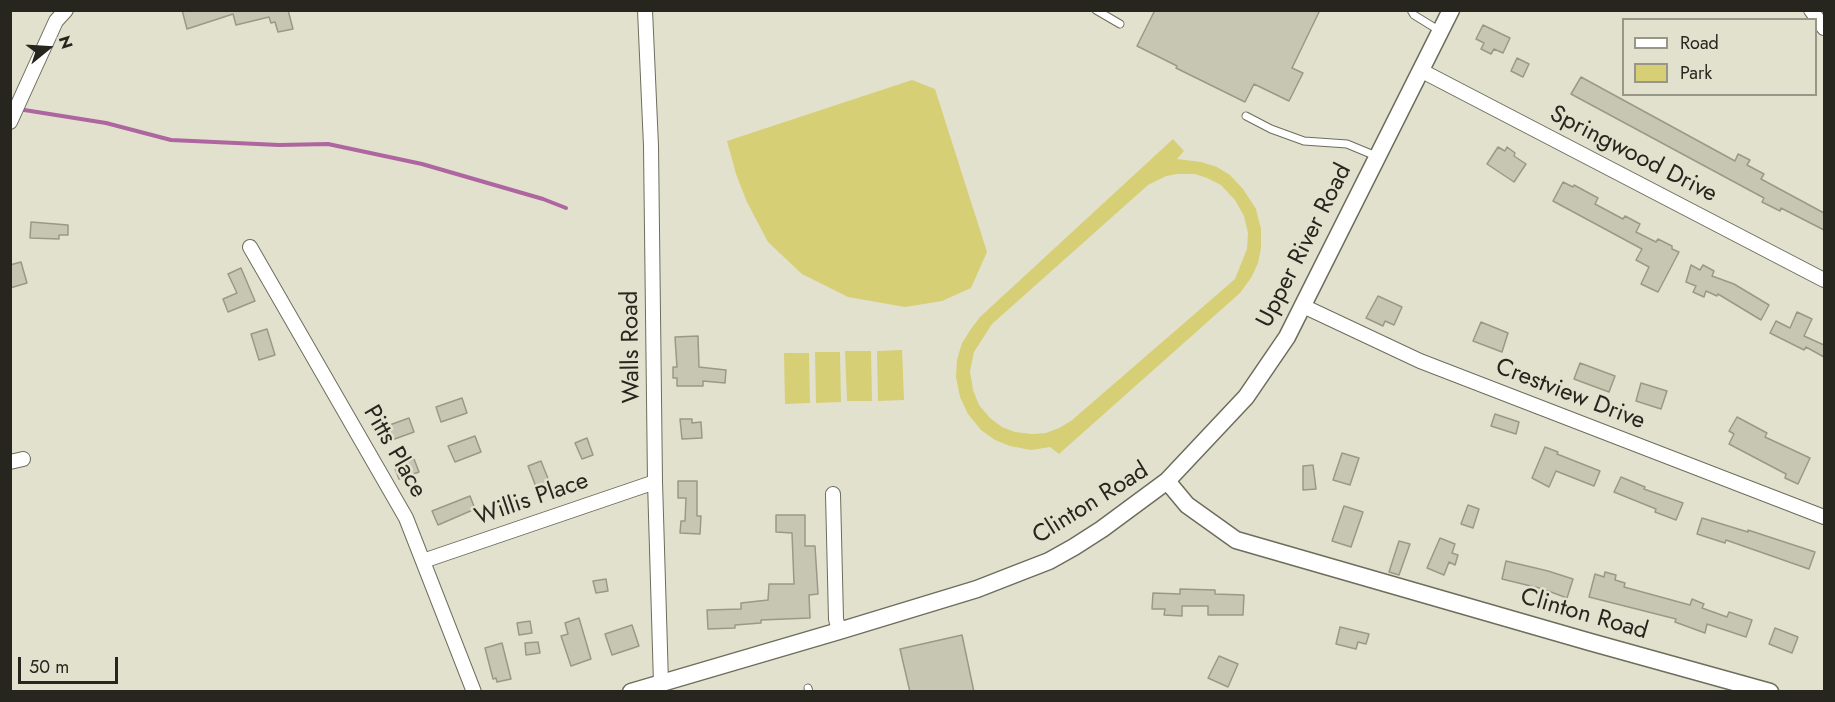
<!DOCTYPE html>
<style>
body{margin:0}
#map{position:relative;width:1835px;height:702px;overflow:hidden;background:#e2e1ce;font-family:Jost,sans-serif}
canvas{display:block}
.frame{position:absolute;inset:0;border:12px solid #26261f;pointer-events:none}
.legend{position:absolute;left:1622px;top:18px;width:195px;height:78px;box-sizing:border-box;background:#e2e1ce;border:2px solid #979688;margin:0;padding:8px 10px;list-style:none;font-size:18px;color:#26261f}
.legend li{display:flex;align-items:center;gap:12px;height:30px}
.legend b{width:30px;border:2px solid #979688}
.north{position:absolute;left:18px;top:18px;width:60px;height:60px;-webkit-text-stroke:4px #e2e1ce;paint-order:stroke;rotate:72deg;font-size:16px;font-weight:700;line-height:24px;text-align:center;color:#26261f}
.north::after{content:'';display:block;margin:auto;width:21px;height:27px;background:#26261f;clip-path:polygon(50% 0,100% 100%,50% 72%,0 100%)}
.scale{position:absolute;left:18px;top:657px;width:100px;height:27px;box-sizing:border-box;border:3px solid #26261f;border-top:0;padding-left:8px;font-size:18px;line-height:21px;white-space:nowrap;color:#26261f;-webkit-text-stroke:4px #e2e1ce;paint-order:stroke}
</style>
<div id="map">
<canvas width="1835" height="702"></canvas>
<div class="frame"></div>
<ul class="legend">
<li><b style="height:8px;background:#fff"></b>Road</li>
<li><b style="height:16px;background:#d6cf76"></b>Park</li>
</ul>
<div class="north">N</div>
<div class="scale">50 m</div>
</div>
<script>
const g = document.querySelector('canvas').getContext('2d');
g.lineJoin = 'round';
function paint(path, color) {
  g.fillStyle = color;
  g.fill(path, 'evenodd');
}
function toPath(rows) {
  const path = new Path2D();
  for (const r of rows) {
    path.moveTo(r[0], r[1]);
    for (let i = 2; i < r.length; i += 2) path.lineTo(r[i], r[i + 1]);
  }
  return path;
}
function stroke(path, color, width, dash) {
  g.strokeStyle = color;
  g.lineWidth = width;
  g.lineCap = dash ? 'butt' : 'round';
  g.setLineDash(dash || []);
  g.stroke(path);
}
function label(font, color, halo, rows, align = 'center') {
  g.font = font + ' Jost,sans-serif';
  g.lineWidth = 5;
  g.setLineDash([]);
  g.textBaseline = 'middle';
  g.strokeStyle = halo;
  g.fillStyle = color;
  for (const [text, x, y, turn = 0] of rows) {
    g.save();
    g.translate(x, y);
    g.rotate((+turn || 0) * Math.PI / 180);
    g.textAlign = isNaN(turn) ? turn : align;
    if (halo) g.strokeText(text, 0, 0);
    g.fillText(text, 0, 0);
    g.restore();
  }
}
paint(toPath([
 [912,80,935,89,987,252,971,288,942,301,905,307,848,297,802,274,768,242,747,202,736,174,727,141],
 [1173,139,1184,151,1177,159,1201,162,1217,167,1230,175,1243,189,1256,209,1261,229,1261,248,1258,263,1251,278,1240,293,1059,454,1050,447,1031,450,1010,446,995,440,981,430,968,414,960,397,956,377,957,360,962,343,971,329,980,317],
 [1177,174,1195,174,1207,178,1221,185,1235,200,1244,216,1248,233,1247,249,1235,279,1071,421,1059,428,1046,433,1032,434,1015,432,1002,427,990,418,979,405,973,390,970,371,974,352,992,324,1148,185,1166,176],
 [902,350,904,400,878,401,877,351],
 [845,351,871,351,872,401,847,401],
 [815,352,840,352,841,402,816,403],
 [784,353,809,353,810,403,785,404]
]), '#d6cf76');
stroke(toPath([
 [18,109,106,123,171,140,279,145,328,144,422,164,543,199,566,208]
]), '#ad669f', 4);
const building = toPath([
 [182,10,288,10,293,29,278,32,275,22,271,23,269,17,236,25,233,14,187,29,182,10],
 [1155,10,1320,10,1292,68,1303,73,1289,101,1254,84,1245,102,1176,68,1177,66,1137,46,1155,10],
 [1483,25,1510,38,1503,53,1494,49,1491,54,1481,49,1484,43,1476,39,1483,25],
 [1517,58,1529,64,1523,77,1511,71,1517,58],
 [1581,77,1735,161,1738,154,1750,160,1747,165,1764,174,1761,179,1824,213,1824,230,1781,208,1780,211,1762,202,1764,198,1571,94,1581,77],
 [1498,147,1505,151,1507,147,1515,153,1514,156,1526,164,1514,182,1487,164,1498,147],
 [1563,182,1573,187,1574,185,1598,198,1595,204,1623,219,1625,216,1640,224,1636,232,1656,242,1658,239,1672,246,1672,249,1679,252,1658,292,1641,284,1649,267,1636,260,1642,249,1553,201,1563,182],
 [31,222,68,225,68,235,59,235,59,239,30,238,31,222],
 [21,262,27,283,10,288,10,265,21,262],
 [1691,265,1700,270,1703,265,1714,271,1712,276,1734,284,1769,305,1761,320,1718,294,1717,296,1706,291,1704,297,1693,292,1696,286,1686,282,1691,265],
 [241,268,255,301,228,312,223,299,237,293,228,274,241,268],
 [1378,296,1402,307,1394,325,1385,321,1383,326,1366,318,1378,296],
 [1797,312,1812,319,1804,336,1824,345,1824,357,1806,347,1804,350,1770,333,1776,321,1790,328,1797,312],
 [1481,322,1508,333,1502,352,1473,341,1481,322],
 [267,329,275,355,259,360,251,334,267,329],
 [698,336,699,367,726,370,725,383,703,381,703,386,677,386,677,378,673,378,673,367,677,367,675,337,698,336],
 [1580,363,1615,376,1609,392,1574,379,1580,363],
 [1641,383,1667,391,1661,409,1636,401,1641,383],
 [462,398,467,413,441,422,436,407,462,398],
 [1495,414,1519,422,1516,434,1491,426,1495,414],
 [1737,417,1767,433,1765,437,1810,458,1798,484,1785,478,1786,474,1729,444,1734,434,1729,431,1737,417],
 [409,418,414,432,389,441,384,427,409,418],
 [680,419,692,419,692,423,701,422,702,438,682,439,680,419],
 [475,436,481,452,455,462,448,446,475,436],
 [587,438,593,455,582,459,575,443,587,438],
 [1545,447,1558,452,1557,454,1600,471,1594,486,1556,471,1549,487,1532,478,1545,447],
 [1342,453,1359,458,1350,485,1333,480,1342,453],
 [414,459,419,472,399,479,394,466,414,459],
 [541,461,551,486,538,492,528,466,541,461],
 [1313,465,1316,489,1303,490,1303,466,1313,465],
 [1621,477,1645,487,1644,489,1683,503,1676,520,1655,512,1656,509,1614,492,1621,477],
 [678,481,697,481,697,516,701,516,700,534,680,533,681,521,685,521,686,498,678,498,678,481],
 [470,496,475,509,438,525,432,511,470,496],
 [1468,505,1479,509,1473,528,1461,524,1468,505],
 [1344,506,1363,512,1351,547,1332,541,1344,506],
 [776,515,805,515,805,546,815,546,818,594,809,595,810,618,761,620,761,623,735,625,735,628,708,629,707,610,741,609,741,603,768,600,769,584,794,584,792,533,776,532,776,515],
 [1702,518,1748,532,1748,530,1815,552,1809,569,1726,540,1725,543,1697,534,1702,518],
 [1440,538,1455,544,1452,553,1458,555,1455,565,1449,562,1444,575,1427,568,1440,538],
 [1399,541,1410,544,1399,575,1389,572,1399,541],
 [1506,561,1548,571,1573,579,1567,598,1543,589,1502,579,1506,561],
 [1605,572,1616,575,1615,580,1625,583,1624,587,1690,605,1692,599,1704,604,1702,608,1727,617,1729,612,1752,620,1746,637,1707,624,1705,633,1675,622,1676,619,1589,597,1595,574,1604,577,1605,572],
 [606,579,608,591,596,593,593,581,606,579],
 [1180,589,1215,590,1215,594,1244,595,1243,615,1208,615,1208,606,1182,606,1182,616,1164,615,1165,609,1152,609,1153,593,1180,594,1180,589],
 [579,618,591,659,571,666,561,636,568,634,565,623,579,618],
 [530,621,532,633,519,635,517,623,530,621],
 [632,625,639,646,612,655,605,634,632,625],
 [1340,627,1369,634,1366,644,1358,642,1356,649,1336,644,1340,627],
 [1775,628,1798,637,1792,653,1769,644,1775,628],
 [962,635,974,692,910,692,900,649,962,635],
 [538,642,540,653,526,655,525,643,538,642],
 [502,643,511,679,497,682,496,678,493,679,485,648,502,643],
 [1219,656,1238,664,1228,687,1208,678,1219,656]
]);
paint(building, '#c7c6b3');
stroke(building, '#9a9987', 1.5);
const service = toPath([
 [1096,10,1120,24],
 [1411,10,1414,15,1440,31],
 [1246,116,1271,129,1304,141,1347,144,1376,156],
 [808,688,809,692]
]);
const minor = toPath([
 [645,10,651,146,655,482,661,683],
 [1811,10,1824,28],
 [1422,71,1824,280],
 [10,122,56,21,66,10],
 [250,247,406,518,474,692],
 [1303,306,1420,361,1824,517],
 [10,462,23,459],
 [833,494,836,619,839,631],
 [423,561,655,482]
]);
const tertiary = toPath([
 [1167,481,1187,505,1236,540,1590,642,1770,692],
 [631,692,839,631,977,589,1018,573,1049,561,1074,547,1102,529,1167,481,1246,397,1287,337,1451,10]
]);
stroke(service, '#6e6d5c', 9);
stroke(minor, '#6e6d5c', 16);
stroke(tertiary, '#6e6d5c', 19);
stroke(service, '#fff', 7);
stroke(minor, '#fff', 14);
stroke(tertiary, '#fff', 16);
label('24px', '#26261f', '#e2e1ce', [
 ["Springwood Drive",1633,155,27],
 ["Upper River Road",1305,246,-63],
 ["Walls Road",632,347,-91],
 ["Crestview Drive",1570,395,21],
 ["Pitts Place",394,452,60],
 ["Willis Place",532,500,-19],
 ["Clinton Road",1091,504,-32],
 ["Clinton Road",1584,615,16]
]);
</script>
